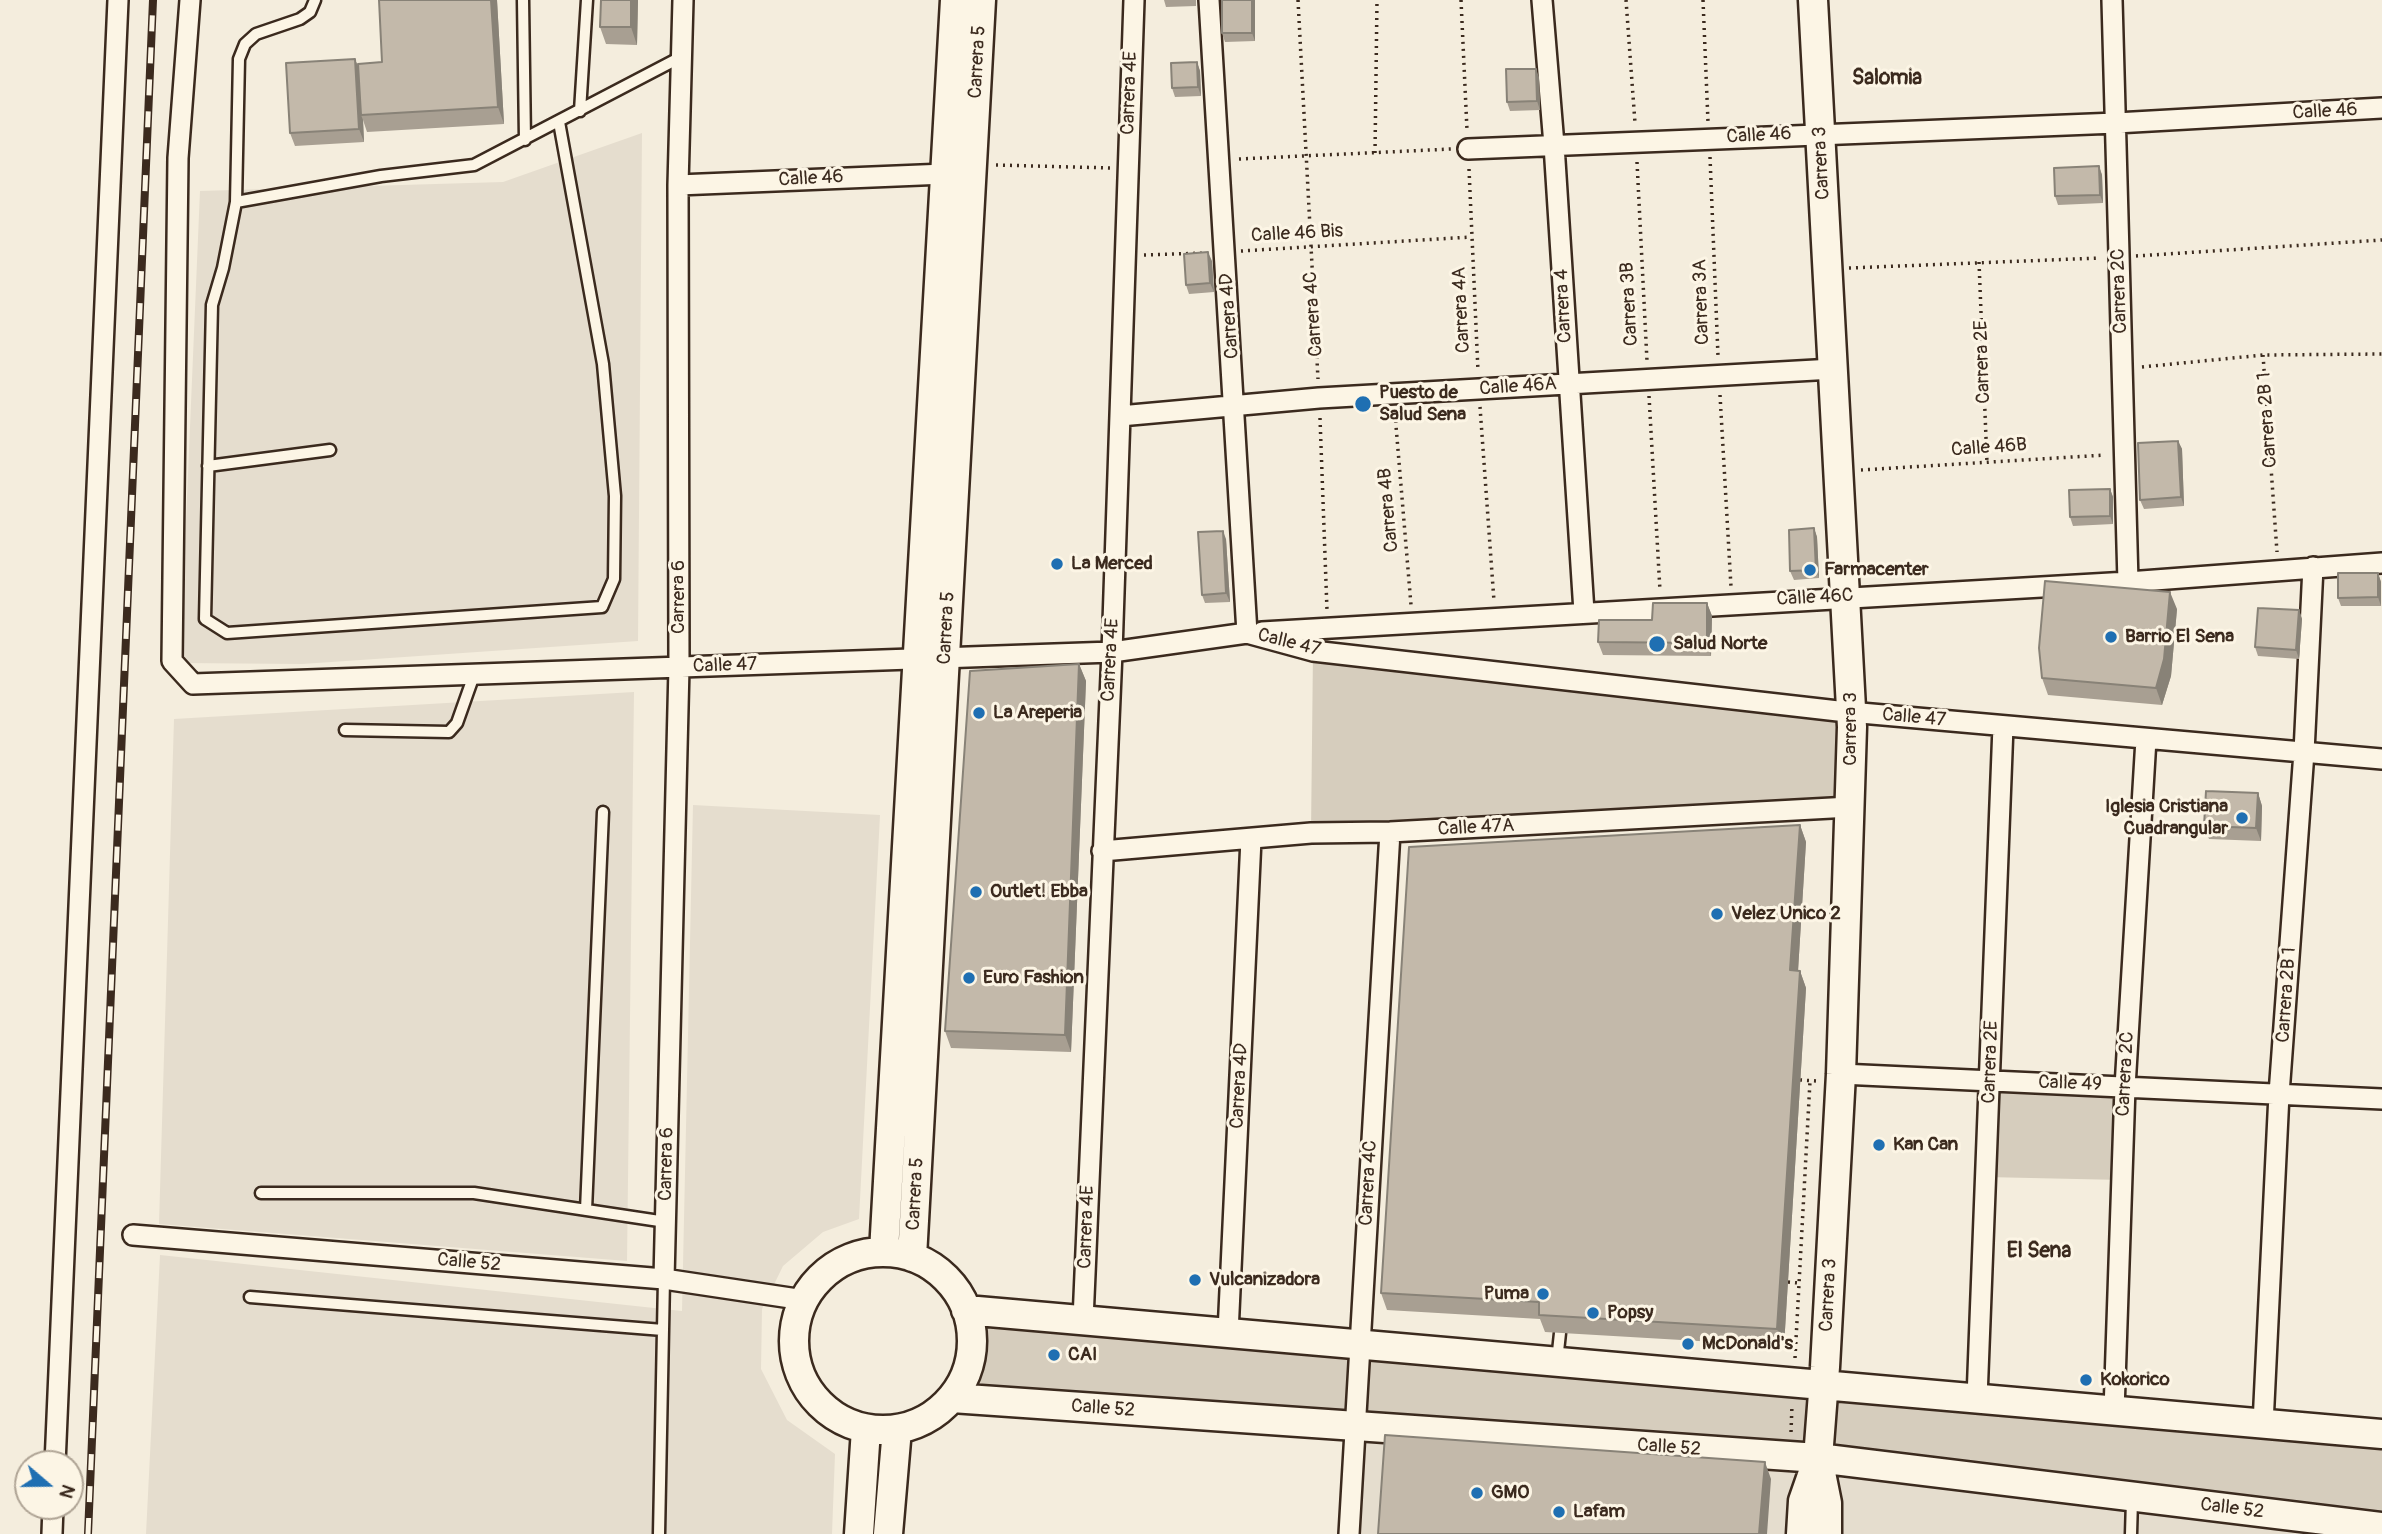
<!DOCTYPE html>
<style>
body{margin:0}
#map{position:relative;width:2382px;height:1534px;overflow:hidden;background:#f4eddd;font-family:Pangolin,sans-serif}
canvas{display:block}
.north{position:absolute;left:14px;top:1450px;width:70px;height:70px;box-sizing:border-box;background:#fcf5e5;border:2px solid #afa495;border-radius:50%;rotate:110deg;font-size:19px;font-weight:700;line-height:28px;text-align:center;color:#3b2a1e}
.north::after{content:'';display:block;margin:auto;width:24px;height:32px;background:#1f6fb2;clip-path:polygon(50% 0,100% 100%,50% 72%,0 100%)}
</style>
<div id="map">
<canvas width="2382" height="1534"></canvas>
<div class="north">N</div>
</div>
<script>
const g = document.querySelector('canvas').getContext('2d');
g.lineJoin = 'round';
function paint(path, color) {
  g.fillStyle = color;
  g.fill(path, 'evenodd');
}
function toPath(rows) {
  const path = new Path2D();
  for (const r of rows) {
    if (r.length === 3) {
      path.moveTo(r[0] + r[2], r[1]);
      path.arc(r[0], r[1], r[2], 0, 2 * Math.PI);
      continue;
    }
    path.moveTo(r[0], r[1]);
    for (let i = 2; i < r.length; i += 2) path.lineTo(r[i], r[i + 1]);
  }
  return path;
}
function stroke(path, color, width, dash) {
  g.strokeStyle = color;
  g.lineWidth = width;
  g.lineCap = dash ? 'butt' : 'round';
  g.setLineDash(dash || []);
  g.stroke(path);
}
function label(font, color, halo, rows, align = 'center') {
  g.font = font + ' Pangolin,sans-serif';
  g.lineWidth = 6;
  g.setLineDash([]);
  g.textBaseline = 'middle';
  g.strokeStyle = halo;
  g.fillStyle = color;
  for (const [text, x, y, turn = 0] of rows) {
    g.save();
    g.translate(x, y);
    g.rotate((+turn || 0) * Math.PI / 180);
    g.textAlign = isNaN(turn) ? turn : align;
    if (halo) g.strokeText(text, 0, 0);
    g.fillText(text, 0, 0);
    g.restore();
  }
}
paint(toPath([
 [642,133,638,641,302,664,180,663,200,191,503,182],
 [634,692,627,1261,159,1224,174,719],
 [693,805,880,815,859,1219,823,1232,783,1266,762,1309,761,1369,787,1420,835,1454,832,1534,146,1534,160,1255,682,1311],
 [1355,1428,1476,1434,2382,1534,1349,1534]
]), '#e5ddce');
paint(toPath([
 [1313,651,1852,713,1850,806,1311,833],
 [1990,1081,2125,1087,2122,1180,1986,1177],
 [966,1310,2382,1434,2382,1527,1818,1458,952,1398,964,1377,971,1355,971,1332]
]), '#d6cdbd');
const lane = toPath([
 [523,0,525,140],
 [580,111,587,0],
 [559,122,603,364,615,496,614,579,602,607,227,633,205,619,212,305,223,268,236,202,381,176,474,165,681,57],
 [236,202,239,59,245,44,256,34,300,19,310,12,315,0],
 [208,466,330,450],
 [345,730,449,732,457,723,474,675],
 [261,1193,474,1193,666,1222],
 [586,1210,603,812],
 [250,1297,663,1330],
 [1557,1361,1560,1333],
 [659,1534,664,1279],
 [2131,1534,2132,1500]
]);
const street = toPath([
 [190,0,178,158,172,661,193,684,1112,652,1247,633,1313,651,1838,711,2382,759],
 [1209,0,1247,633],
 [1542,0,1554,145,1584,612],
 [2112,0,2128,582],
 [1468,149,2116,123,2382,108],
 [678,185,945,174],
 [1120,416,1319,398,1833,369],
 [1262,632,2128,582,2382,563],
 [1102,851,1311,833,1390,832,1850,807],
 [1841,1074,2382,1099],
 [133,1235,664,1279,804,1300],
 [664,1279,679,667,678,185,683,0],
 [1083,1320,1112,652,1134,0],
 [1228,1333,1251,839],
 [1977,1398,2003,726],
 [2114,1411,2125,1087,2146,739],
 [2263,1424,2279,1094,2304,752,2313,567],
 [55,1464,118,0],
 [52,1534,53,1506],
 [1349,1534,1390,832]
]);
const secondary = toPath([
 [884,1252,955,0],
 [883,1341,89],
 [912,1257,981,0],
 [966,1310,2382,1434],
 [952,1398,1818,1458,2382,1527],
 [1818,1458,1827,1503,1827,1534],
 [859,1534,866,1429],
 [888,1534,897,1429],
 [1801,1534,1803,1501,1818,1458,1825,1367,1841,1074,1852,727,1813,0]
]);
stroke(lane, '#3b2a1e', 15);
stroke(street, '#3b2a1e', 24);
stroke(secondary, '#3b2a1e', 33);
stroke(toPath([
 [1298,0,1318,379],
 [1461,0,1467,130],
 [1626,0,1635,123],
 [1703,0,1708,122],
 [1375,153,1377,0],
 [1710,157,1718,356],
 [1239,159,1451,149],
 [1637,162,1647,361],
 [996,165,1111,168],
 [1469,169,1478,371],
 [1241,251,1471,237],
 [1144,255,1206,253],
 [2136,256,2382,240],
 [1979,262,1987,463],
 [1849,268,2100,258],
 [2263,355,2277,552],
 [2142,367,2263,355,2382,354],
 [1720,395,1731,587],
 [1649,396,1660,591],
 [1480,407,1494,601],
 [1395,414,1411,605],
 [1320,418,1327,610],
 [1861,470,2105,455],
 [1800,1080,1818,1081],
 [1788,1282,1799,1283],
 [1795,1358,1810,1081],
 [1791,1432,1792,1405]
]), '#3b2a1e', 3.5, [2, 5]);
stroke(lane, '#fcf5e5', 10);
stroke(street, '#fcf5e5', 19);
stroke(secondary, '#fcf5e5', 28);
const rail = toPath([
 [88,1534,153,0]
]);
stroke(rail, '#3b2a1e', 8);
stroke(rail, '#fcf5e5', 5, [16]);
paint(toPath([
 [379,0,497,0,504,124,367,132,363,120,364,142,295,146,290,133,355,59,358,67,382,62],
 [638,0,637,45,606,44,600,27],
 [1164,0,1196,0,1196,6,1166,7],
 [1222,0,1255,0,1255,41,1225,42,1222,33],
 [1197,62,1200,71,1201,96,1175,97,1172,88],
 [1539,77,1540,110,1510,111,1507,102],
 [2099,166,2102,175,2103,203,2058,205,2055,196],
 [1212,261,1214,292,1189,294,1186,285],
 [2178,441,2182,449,2184,506,2144,509,2140,500],
 [2110,489,2113,497,2113,524,2073,526,2070,517],
 [1814,528,1817,537,1819,578,1794,580,1790,571],
 [1226,539,1230,602,1205,603,1202,595],
 [2378,573,2381,582,2381,606,2341,606,2338,598],
 [1707,603,1712,616,1711,656,1603,655,1598,642,1652,620],
 [2177,609,2171,676,2162,705,2048,695,2042,678],
 [2299,610,2302,619,2299,659,2258,656,2255,647],
 [1079,664,1086,681,1071,1052,951,1048,945,1031],
 [2258,793,2262,806,2261,841,2209,839,2204,826],
 [1800,825,1806,842,1798,971,1800,971,1806,988,1784,1346,1545,1332,1540,1319,1387,1310,1381,1293]
]), '#a89f92');
paint(toPath([
 [491,0,497,0,504,124,498,107],
 [631,0,638,0,637,45,631,27],
 [1252,0,1255,0,1255,41,1252,33],
 [355,59,360,72,361,115,363,120,364,142,359,129],
 [1197,62,1200,71,1201,96,1198,87],
 [1536,69,1539,77,1540,110,1537,101],
 [2099,166,2102,175,2103,203,2100,195],
 [1208,252,1212,261,1214,292,1210,283],
 [2178,441,2182,449,2184,506,2181,497],
 [2110,489,2113,497,2113,524,2110,516],
 [1814,528,1817,537,1819,578,1816,570],
 [1223,531,1226,539,1230,602,1226,593],
 [2378,573,2381,582,2381,606,2378,597],
 [2170,592,2177,609,2171,676,2162,705,2156,688],
 [1707,603,1712,616,1711,656,1707,643],
 [2299,610,2302,619,2299,659,2296,650],
 [1079,664,1086,681,1071,1052,1065,1035],
 [2258,793,2262,806,2261,841,2256,828],
 [1800,825,1806,842,1797,987,1790,970],
 [1800,971,1806,988,1784,1346,1777,1329],
 [1765,1462,1771,1479,1767,1534,1759,1534]
]), '#888277');
const building = toPath([
 [379,0,491,0,498,107,361,115,358,64,382,62,379,0],
 [601,0,631,0,631,27,600,27,601,0],
 [1222,0,1252,0,1252,33,1222,33,1222,0],
 [355,59,359,129,290,133,286,63,355,59],
 [1197,62,1198,87,1172,88,1171,63,1197,62],
 [1506,69,1536,69,1537,101,1507,102,1506,69],
 [2099,166,2100,195,2055,196,2054,168,2099,166],
 [1208,252,1210,283,1186,285,1184,254,1208,252],
 [2178,441,2181,497,2140,500,2138,443,2178,441],
 [2110,489,2110,516,2070,517,2069,490,2110,489],
 [1814,528,1816,570,1790,571,1789,530,1814,528],
 [1223,531,1226,593,1202,595,1198,532,1223,531],
 [2338,573,2378,573,2378,597,2338,598,2338,573],
 [2045,581,2170,592,2164,659,2156,688,2042,678,2039,648,2045,581],
 [1653,603,1707,603,1707,643,1598,642,1599,620,1652,620,1653,603],
 [2258,608,2299,610,2296,650,2255,647,2258,608],
 [1079,664,1065,1035,945,1031,970,671,1079,664],
 [2206,791,2258,793,2256,828,2204,826,2206,791],
 [1800,825,1790,970,1800,971,1777,1329,1539,1315,1539,1302,1381,1293,1409,847,1800,825],
 [1385,1435,1765,1462,1759,1534,1378,1534,1385,1435]
]);
paint(building, '#c3b9aa');
stroke(building, '#888277', 2);
for (const [x, y, r, color] of [
 [1363,404,9,"#1f6fb2"],
 [1057,564,7,"#1f6fb2"],
 [1810,570,7,"#1f6fb2"],
 [2111,637,7,"#1f6fb2"],
 [1657,644,9,"#1f6fb2"],
 [979,713,7,"#1f6fb2"],
 [2242,818,7,"#1f6fb2"],
 [976,892,7,"#1f6fb2"],
 [1717,914,7,"#1f6fb2"],
 [969,978,7,"#1f6fb2"],
 [1879,1145,7,"#1f6fb2"],
 [1195,1280,7,"#1f6fb2"],
 [1543,1294,7,"#1f6fb2"],
 [1593,1313,7,"#1f6fb2"],
 [1688,1344,7,"#1f6fb2"],
 [1054,1355,7,"#1f6fb2"],
 [2086,1380,7,"#1f6fb2"],
 [1477,1493,7,"#1f6fb2"],
 [1559,1512,7,"#1f6fb2"]
]) {
  const dot = new Path2D();
  dot.arc(x, y, r, 0, 2 * Math.PI);
  g.fillStyle = color;
  g.fill(dot);
  stroke(dot, '#fcf5e5', 2.5);
}
label('19px', '#3b2a1e', '#fcf5e5', [
 ["Carrera 5",978,62,-87],
 ["Carrera 4E",1130,93,-88],
 ["Calle 46",2325,112,-3],
 ["Calle 46",1759,136,-3],
 ["Carrera 3",1822,163,-93],
 ["Calle 46",811,179,-3],
 ["Calle 46 Bis",1297,234,-3],
 ["Carrera 2C",2120,291,-92],
 ["Carrera 3A",1702,302,-92],
 ["Carrera 3B",1630,304,-93],
 ["Carrera 4",1564,306,-93],
 ["Carrera 4A",1462,310,-93],
 ["Carrera 4C",1314,314,-94],
 ["Carrera 4D",1230,316,-94],
 ["Carrera 2E",1983,362,-92],
 ["Calle 46A",1518,387,-4],
 ["Carrera 2B 1",2268,420,-94],
 ["Calle 46B",1989,448,-4],
 ["Carrera 4B",1389,510,-95],
 ["Carrera 6",679,597,-90],
 ["Calle 46C",1815,598,-3],
 ["Carrera 5",947,628,-87],
 ["Calle 47",1289,643,14],
 ["Carrera 4E",1111,660,-87],
 ["Calle 47",725,666,-2],
 ["Calle 47",1914,718,5],
 ["Carrera 3",1851,729,-90],
 ["Calle 47A",1476,828,-3],
 ["Carrera 2B 1",2287,995,-86],
 ["Carrera 2E",1991,1062,-88],
 ["Carrera 2C",2126,1074,-87],
 ["Calle 49",2070,1084,2],
 ["Carrera 4D",1240,1086,-87],
 ["Carrera 6",667,1164,-89],
 ["Carrera 4C",1369,1183,-87],
 ["Carrera 5",916,1194,-87],
 ["Carrera 4E",1087,1227,-88],
 ["Calle 52",469,1263,5],
 ["Carrera 3",1829,1295,-87],
 ["Calle 52",1103,1409,4],
 ["Calle 52",1669,1448,4],
 ["Calle 52",2232,1509,7]
]);
label('bold 19px', '#3b2a1e', '#fcf5e5', [
 ["Puesto de",1379,393],
 ["Salud Sena",1379,415],
 ["La Merced",1071,564],
 ["Farmacenter",1824,570],
 ["Barrio El Sena",2125,637],
 ["Salud Norte",1673,644],
 ["La Areperia",993,713],
 ["Iglesia Cristiana",2228,807,"right"],
 ["Cuadrangular",2228,829,"right"],
 ["Outlet! Ebba",990,892],
 ["Velez Unico 2",1731,914],
 ["Euro Fashion",983,978],
 ["Kan Can",1893,1145],
 ["Vulcanizadora",1209,1280],
 ["Puma",1529,1294,"right"],
 ["Popsy",1607,1313],
 ["McDonald's",1702,1344],
 ["CAI",1068,1355],
 ["Kokorico",2100,1380],
 ["GMO",1491,1493],
 ["Lafam",1573,1512]
], 'left');
label('bold 21px', '#3b2a1e', '#fcf5e5', [
 ["Salomia",1887,79],
 ["El Sena",2039,1252]
]);
</script>
